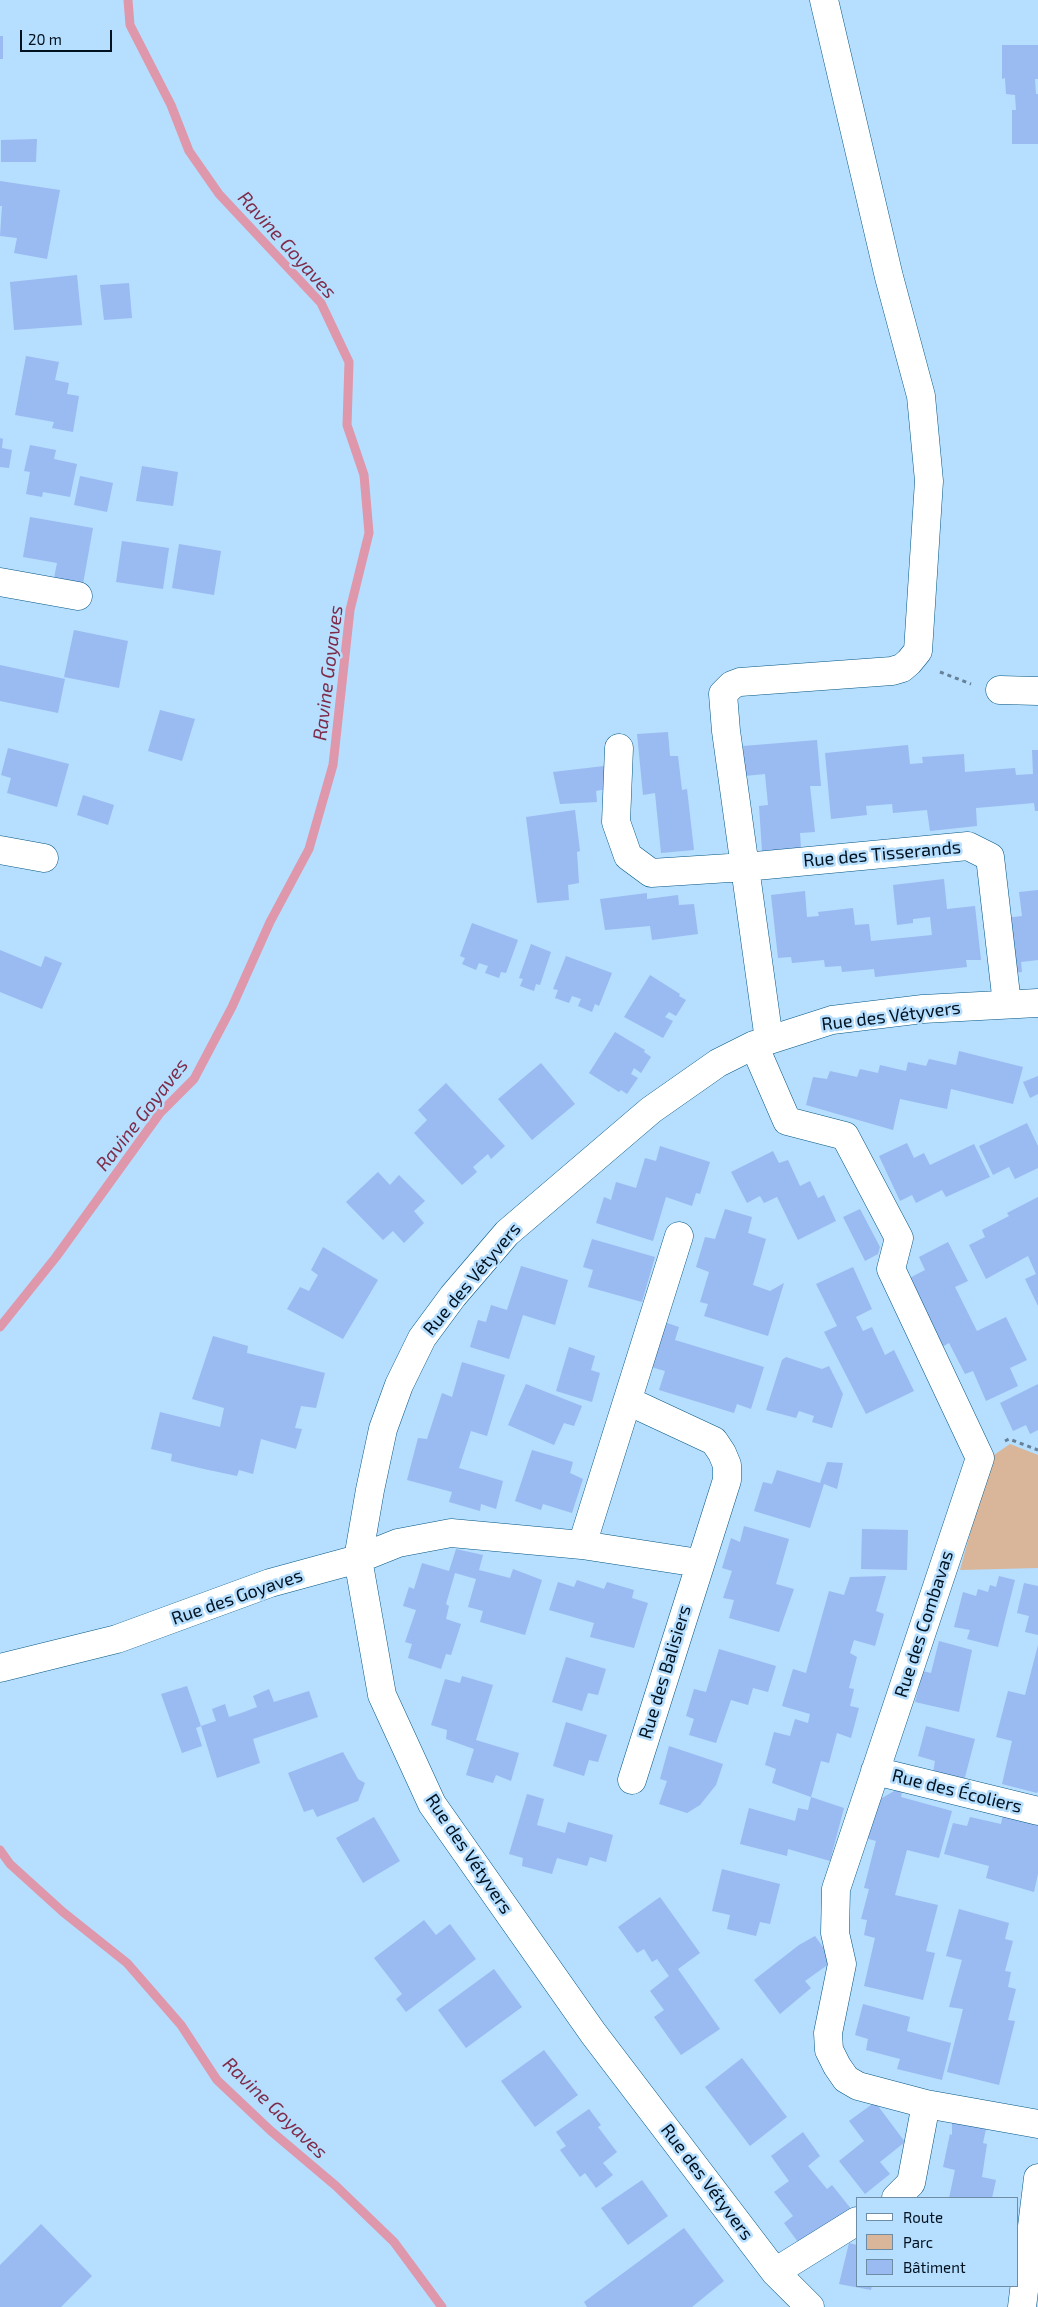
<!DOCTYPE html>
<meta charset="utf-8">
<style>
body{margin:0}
#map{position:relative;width:1038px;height:2307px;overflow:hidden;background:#b6defe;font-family:"Exo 2",sans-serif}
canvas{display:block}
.legend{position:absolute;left:856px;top:2197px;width:162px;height:90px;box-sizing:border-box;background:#b6defe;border:1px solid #6d8ca5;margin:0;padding:6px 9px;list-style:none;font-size:15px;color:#00111f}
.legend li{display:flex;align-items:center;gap:10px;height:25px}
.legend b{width:25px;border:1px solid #6d8ca5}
.scale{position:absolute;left:20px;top:30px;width:92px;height:22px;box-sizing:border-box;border:2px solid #00111f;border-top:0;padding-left:6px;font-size:15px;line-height:18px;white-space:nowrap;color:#00111f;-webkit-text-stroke:4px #b6defe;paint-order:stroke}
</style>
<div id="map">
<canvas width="1038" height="2307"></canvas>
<ul class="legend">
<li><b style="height:6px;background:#fff"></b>Route</li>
<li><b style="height:14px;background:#d9b699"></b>Parc</li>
<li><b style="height:14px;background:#9abaf2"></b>Bâtiment</li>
</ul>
<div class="scale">20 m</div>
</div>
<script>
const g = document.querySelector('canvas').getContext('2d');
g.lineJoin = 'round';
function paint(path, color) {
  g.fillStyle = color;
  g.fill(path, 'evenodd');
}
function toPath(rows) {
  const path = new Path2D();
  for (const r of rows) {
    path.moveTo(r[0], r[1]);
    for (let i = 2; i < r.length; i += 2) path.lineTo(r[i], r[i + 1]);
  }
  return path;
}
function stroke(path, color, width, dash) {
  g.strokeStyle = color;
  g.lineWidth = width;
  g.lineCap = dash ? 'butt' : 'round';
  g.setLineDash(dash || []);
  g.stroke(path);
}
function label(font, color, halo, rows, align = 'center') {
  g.font = font + ' "Exo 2",sans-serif';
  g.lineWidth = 5;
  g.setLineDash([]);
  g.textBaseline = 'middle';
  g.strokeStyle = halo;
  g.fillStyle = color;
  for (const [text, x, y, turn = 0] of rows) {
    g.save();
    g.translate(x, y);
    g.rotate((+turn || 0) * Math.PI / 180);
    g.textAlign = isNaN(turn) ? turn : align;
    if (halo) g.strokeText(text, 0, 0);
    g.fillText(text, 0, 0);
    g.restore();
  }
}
paint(toPath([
 [1010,1444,1038,1455,1038,1568,960,1570,991,1457]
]), '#d9b699');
stroke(toPath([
 [0,1327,56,1257,160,1113,194,1079,232,1007,270,922,309,849,333,765,350,610,369,533,364,475,347,425,349,362,321,303,219,194,189,151,171,105,130,25,128,0],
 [0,1850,10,1864,63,1912,127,1963,181,2025,217,2080,271,2131,336,2186,394,2242,442,2307]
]), '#de97ab', 9);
paint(toPath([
 [0,36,3,36,3,59,0,59],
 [1002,45,1038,45,1038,79,1035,79,1036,94,1038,94,1038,144,1012,144,1012,110,1016,110,1015,95,1006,94,1005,78,1002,79],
 [37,139,36,162,1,162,1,140],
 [0,181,60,190,47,259,14,253,17,238,0,236,2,206,0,206],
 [77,275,82,325,14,330,10,282],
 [129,283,132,318,104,320,100,285],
 [26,356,59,362,55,380,69,383,67,394,79,396,73,432,52,428,54,422,15,415],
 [0,438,3,439,2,448,12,450,9,468,0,467],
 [30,445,56,450,54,459,77,464,70,497,43,492,42,497,26,494,30,472,24,471],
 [142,466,178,472,173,506,136,501],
 [80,476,113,483,107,512,74,505],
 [30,517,93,528,83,584,54,578,57,563,23,557],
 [122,541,169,548,163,589,116,582],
 [179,544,221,551,214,595,172,588],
 [74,630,128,641,119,688,64,677],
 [0,665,65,679,58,713,0,701],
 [160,710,195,719,182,761,148,751],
 [668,732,670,756,678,756,682,790,687,789,694,850,661,853,655,793,643,795,637,734],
 [817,740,821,786,810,786,815,832,800,833,801,848,762,851,759,806,768,805,765,774,745,776,743,746],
 [908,745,910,764,923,763,922,757,964,754,965,772,1015,768,1016,775,1033,774,1032,750,1038,750,1038,811,1035,811,1034,803,976,808,977,826,930,831,927,810,893,813,892,804,866,806,867,815,831,819,825,753],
 [8,748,69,764,57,807,7,793,11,778,1,775],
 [604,766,606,789,596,791,597,802,560,804,553,772],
 [83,795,114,805,108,825,77,815],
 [575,810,580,851,577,852,579,883,568,885,569,900,537,903,526,817],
 [944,879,947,909,975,906,981,960,966,960,967,967,875,977,874,969,842,972,841,966,825,967,824,960,792,963,791,957,778,958,771,895,805,891,807,917,819,916,818,912,853,908,855,925,869,924,871,941,932,935,930,917,913,919,913,923,897,925,893,885],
 [1038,890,1038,960,1021,962,1022,972,1005,974,998,919,1022,916,1019,892],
 [647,893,647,899,678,895,679,905,694,904,698,934,652,940,650,926,605,930,600,899],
 [472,923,518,940,506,973,501,972,499,978,485,973,488,966,479,963,476,970,462,964,465,958,460,956],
 [531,944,551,952,540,985,536,984,534,991,520,986,523,979,519,978],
 [0,950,41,967,45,956,62,963,42,1009,0,992],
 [566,956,612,973,599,1006,595,1004,592,1012,578,1006,581,999,572,996,569,1003,555,998,558,990,553,989],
 [650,975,680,994,679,996,686,1000,676,1016,669,1012,665,1017,673,1021,663,1038,624,1017],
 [615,1032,645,1050,644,1052,651,1057,641,1073,634,1068,631,1074,638,1078,627,1094,621,1090,619,1092,589,1073],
 [959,1051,1023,1067,1013,1104,951,1089,947,1109,900,1099,893,1130,806,1105,813,1077,827,1079,830,1071,857,1077,860,1069,878,1073,880,1065,906,1071,908,1062,926,1066,929,1059,956,1065],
 [541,1063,575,1104,532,1140,498,1099],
 [1038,1076,1038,1094,1030,1098,1023,1082],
 [446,1083,505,1146,491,1159,488,1154,473,1167,477,1172,462,1185,414,1133,427,1120,418,1110],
 [1027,1123,1038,1146,1038,1168,1015,1179,1009,1167,993,1175,979,1146],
 [907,1143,914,1158,924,1153,930,1165,974,1144,990,1177,946,1197,942,1190,916,1203,912,1195,900,1201,879,1156],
 [660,1146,710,1162,700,1194,696,1193,692,1206,666,1197,653,1241,596,1223,604,1197,611,1200,616,1182,636,1188,645,1158,656,1161],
 [773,1151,779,1163,788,1160,800,1186,810,1181,818,1198,824,1195,836,1221,798,1240,777,1197,764,1203,760,1196,747,1203,731,1172],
 [378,1172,390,1185,399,1175,425,1201,414,1211,424,1223,404,1243,393,1231,383,1240,346,1202],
 [1038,1197,1038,1306,1025,1279,1036,1274,1028,1256,986,1279,969,1245,985,1237,982,1230,1009,1216,1007,1213],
 [725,1209,752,1217,748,1233,766,1239,753,1285,770,1291,784,1283,768,1336,704,1316,708,1304,700,1302,709,1272,696,1267,705,1237,715,1239],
 [860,1209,880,1247,878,1254,865,1261,843,1217],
 [592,1239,655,1257,642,1302,588,1287,593,1270,583,1267],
 [948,1242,968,1281,955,1287,977,1331,1006,1317,1027,1360,1010,1368,1018,1386,986,1401,973,1371,965,1374,949,1343,942,1347,898,1284,925,1270,919,1257],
 [323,1247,378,1280,343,1339,287,1309,300,1287,309,1291,318,1275,311,1270],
 [521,1266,568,1280,555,1325,523,1315,509,1359,470,1347,478,1320,486,1322,491,1305,507,1310],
 [853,1267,872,1309,856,1317,863,1331,872,1327,885,1355,894,1350,914,1391,866,1414,824,1332,837,1326,816,1284],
 [664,1322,679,1327,675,1340,764,1367,751,1409,737,1404,734,1413,659,1390,665,1371,651,1367],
 [213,1336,248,1346,247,1353,325,1373,316,1408,301,1406,295,1428,302,1429,296,1449,261,1439,253,1474,239,1470,237,1476,204,1469,171,1461,172,1454,151,1449,160,1412,220,1427,224,1408,192,1399],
 [569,1347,595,1356,591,1370,600,1373,592,1402,556,1391],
 [786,1357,822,1369,829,1366,843,1394,832,1428,812,1422,814,1416,799,1411,796,1418,766,1410,782,1360],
 [462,1362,505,1375,487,1436,471,1431,459,1468,503,1481,496,1509,481,1504,480,1511,449,1502,452,1492,407,1480,418,1438,427,1439,442,1393,452,1397],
 [526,1384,582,1406,574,1426,564,1423,554,1445,508,1425],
 [1038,1384,1038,1430,1030,1434,1026,1425,1013,1431,1000,1403],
 [532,1450,573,1462,570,1473,583,1479,572,1513,543,1504,541,1510,515,1501],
 [827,1462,843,1463,837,1489,824,1484,810,1528,754,1511,763,1482,772,1484,777,1470,820,1483],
 [744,1526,789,1539,776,1584,794,1589,779,1632,729,1618,734,1600,723,1598,732,1571,722,1568,731,1538,740,1542],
 [862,1529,908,1530,907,1570,861,1569],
 [456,1549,483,1555,479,1570,510,1578,513,1569,542,1580,525,1635,480,1622,483,1611,468,1607,476,1579,455,1573,446,1604,449,1606,446,1619,461,1624,451,1655,446,1654,441,1669,408,1658,412,1644,405,1642,416,1610,403,1606,409,1587,414,1589,422,1563,449,1571],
 [886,1576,876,1611,884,1614,875,1646,854,1640,850,1653,857,1657,849,1688,854,1689,850,1706,859,1708,851,1738,837,1733,829,1763,821,1761,811,1797,772,1783,776,1769,765,1765,774,1732,790,1736,795,1719,808,1723,810,1714,782,1706,793,1669,806,1673,829,1591,844,1595,850,1577],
 [999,1576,1015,1580,998,1647,967,1639,970,1630,954,1627,963,1592,976,1596,978,1589,988,1592,990,1585,996,1587],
 [577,1580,604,1589,607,1582,634,1590,632,1598,648,1603,634,1648,590,1637,594,1623,549,1610,558,1582,574,1587],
 [1024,1583,1038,1586,1038,1635,1025,1632,1029,1616,1017,1613],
 [939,1641,972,1650,959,1712,915,1702,923,1671,931,1673],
 [1038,1645,1038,1791,1037,1793,1002,1784,1012,1741,996,1737,1008,1691,1025,1695],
 [719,1649,776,1666,768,1692,753,1688,748,1705,731,1700,716,1743,689,1735,694,1719,686,1716,694,1689,706,1692],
 [566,1657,606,1669,598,1695,588,1693,582,1711,552,1702],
 [462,1676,493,1685,476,1740,519,1753,511,1781,496,1775,493,1783,466,1775,474,1749,446,1739,447,1730,431,1725,445,1679,460,1683],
 [187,1686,201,1726,196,1728,202,1746,182,1753,161,1694],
 [269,1689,274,1702,309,1691,318,1717,253,1739,260,1763,217,1778,201,1726,216,1721,212,1709,225,1704,229,1717,244,1712,257,1707,253,1696],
 [566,1722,607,1735,598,1762,589,1760,584,1776,553,1766],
 [926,1726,975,1739,964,1781,933,1773,935,1761,918,1756],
 [669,1746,723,1764,716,1785,700,1805,687,1813,659,1804,667,1781,660,1779],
 [343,1752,358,1779,365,1783,358,1801,317,1817,313,1809,304,1812,288,1773],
 [903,1786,901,1797,952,1811,939,1858,907,1850,895,1895,938,1905,926,1951,935,1953,923,2000,864,1986,875,1938,864,1935,867,1920,861,1919,869,1889,864,1888,876,1841,865,1838,875,1802],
 [527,1794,544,1799,537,1825,565,1833,568,1822,613,1835,606,1862,590,1857,587,1866,557,1858,552,1874,522,1866,523,1858,509,1854],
 [811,1797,844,1808,830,1861,788,1849,787,1856,740,1844,749,1808,795,1821,798,1808,808,1810],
 [1003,1814,1038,1823,1038,1874,1034,1892,986,1878,989,1866,944,1854,953,1823,967,1826,970,1817,1001,1824],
 [374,1817,400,1861,363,1883,336,1838],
 [722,1869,780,1884,770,1924,760,1922,756,1936,727,1929,730,1915,712,1911],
 [660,1897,700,1953,678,1969,720,2029,681,2055,654,2017,664,2010,650,1991,669,1976,657,1959,652,1962,644,1949,637,1953,618,1927],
 [959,1909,1009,1923,1005,1939,1013,1941,1005,1971,1011,1972,1008,1987,1016,1989,1008,2020,1015,2021,999,2085,947,2072,963,2009,949,2007,962,1960,946,1956],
 [424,1920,436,1935,450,1924,476,1959,406,2012,396,1999,402,1994,374,1958],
 [815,1936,833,1961,805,1981,811,1988,780,2014,754,1980,799,1945],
 [494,1969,522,2007,466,2048,438,2010],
 [863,2004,910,2017,907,2031,951,2043,942,2080,897,2069,900,2059,866,2050,868,2039,855,2035],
 [544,2050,578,2095,535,2127,501,2081],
 [742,2058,787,2117,750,2146,705,2087],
 [875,2102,905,2142,880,2162,890,2174,865,2194,839,2161,864,2141,849,2121],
 [589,2109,601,2125,598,2127,617,2152,603,2163,613,2175,596,2188,585,2173,580,2177,560,2150,566,2146,556,2132],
 [952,2121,986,2129,983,2143,987,2144,982,2177,996,2180,992,2198,949,2198,955,2170,943,2167,950,2134,952,2135],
 [803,2132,820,2156,808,2166,827,2189,832,2185,852,2210,803,2249,784,2223,793,2216,774,2192,789,2181,771,2156],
 [642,2180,668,2216,628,2245,601,2208],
 [41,2224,92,2276,61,2307,0,2307,0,2265],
 [684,2228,724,2281,692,2307,587,2307,584,2302],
 [849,2243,857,2245,857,2286,872,2286,871,2290,839,2284]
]), '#9abaf2');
const minor = toPath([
 [0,582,78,596],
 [1000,690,1038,691],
 [619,748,616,822,628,856,651,873,745,867,968,846,990,857,1007,1004],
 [0,850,44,858],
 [769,1040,726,731,723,694,732,685,740,682,892,671,902,668,909,662,918,651,929,481,921,396,889,277,824,0],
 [754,1045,787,1121,845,1136,899,1238,891,1269,980,1458,836,1889,835,1933,842,1964,828,2033,829,2050,837,2066,846,2079,858,2086,926,2104,1038,2124],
 [628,1401,714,1441,722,1453,727,1465,727,1480,632,1780],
 [582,1545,679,1236],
 [0,1668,117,1639,270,1583,358,1559,398,1543,451,1533,582,1545,699,1563],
 [875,1771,1038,1811],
 [896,2198,911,2183,926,2104],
 [775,2272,857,2221],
 [810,2307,775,2272,593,2033,432,1804,382,1695,358,1559,370,1490,383,1429,399,1385,422,1338,453,1296,507,1233,651,1110,718,1063,754,1045,832,1020,923,1009,1038,1003],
 [1022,2307,1038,2178]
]);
stroke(minor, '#015683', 29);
stroke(toPath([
 [940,672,971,684],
 [1005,1441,1009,1439,1038,1450]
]), '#648199', 3, [4, 4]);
stroke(minor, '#fff', 28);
label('18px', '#00111f', '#b6defe', [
 ["Rue des Tisserands",882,854,-5],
 ["Rue des Vétyvers",891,1016,-7],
 ["Rue des Vétyvers",472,1279,-50],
 ["Rue des Goyaves",237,1597,-19],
 ["Rue des Combavas",924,1624,-72],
 ["Rue des Balisiers",665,1672,-73],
 ["Rue des Écoliers",957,1791,14],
 ["Rue des Vétyvers",469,1854,56],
 ["Rue des Vétyvers",707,2182,53]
]);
label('italic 19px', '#7e2c49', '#b6defe', [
 ["Ravine Goyaves",287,245,48],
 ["Ravine Goyaves",328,673,-83],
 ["Ravine Goyaves",142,1115,-52],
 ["Ravine Goyaves",275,2108,44]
]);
</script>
